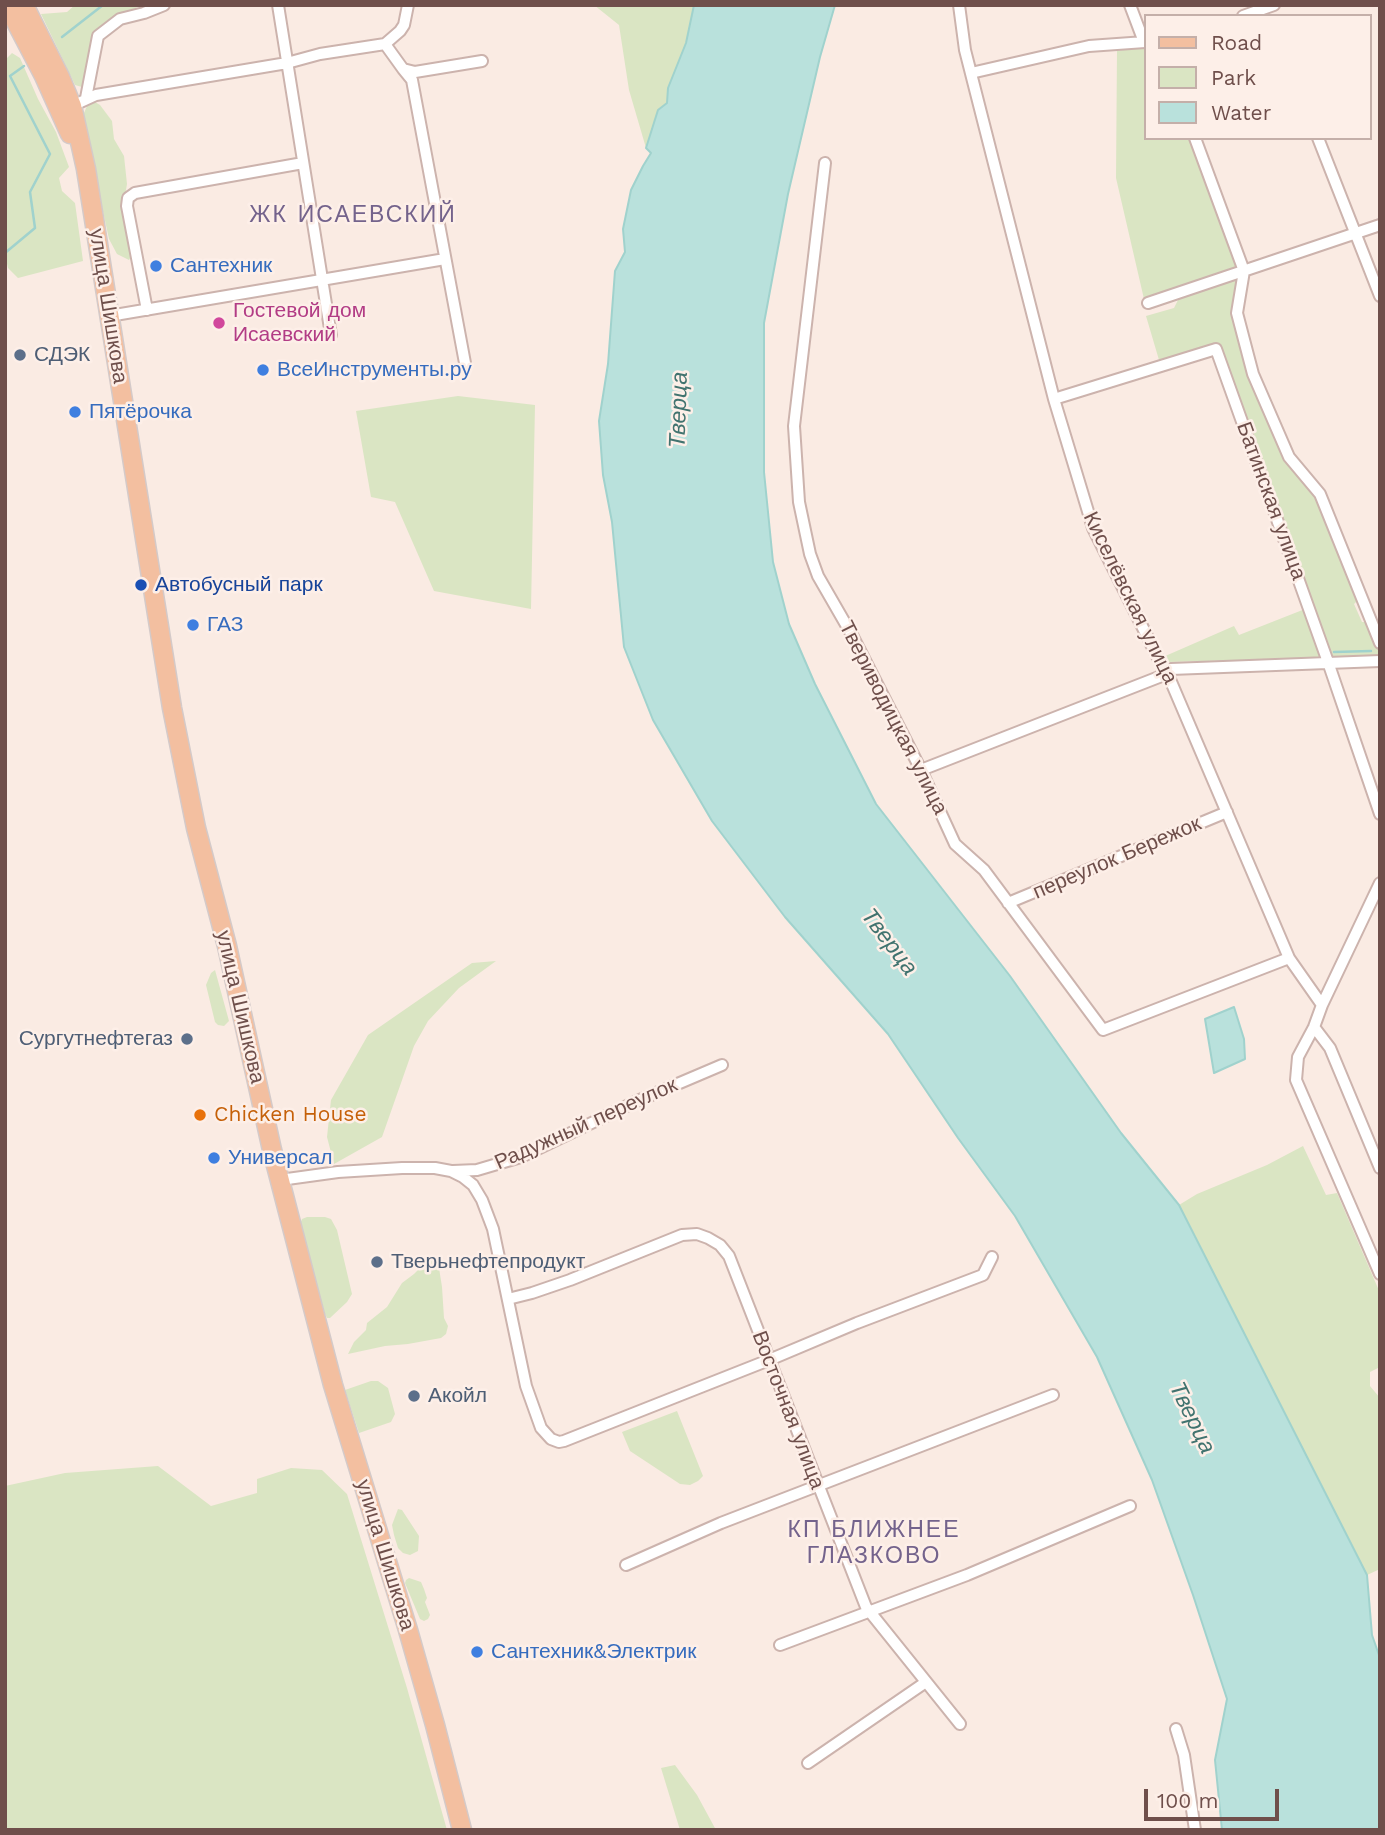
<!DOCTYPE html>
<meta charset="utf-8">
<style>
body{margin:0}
#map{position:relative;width:1385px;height:1835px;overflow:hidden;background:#faebe3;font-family:"Work Sans",sans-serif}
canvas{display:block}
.frame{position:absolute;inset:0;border:7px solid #6f4f4b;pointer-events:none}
.legend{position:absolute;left:1144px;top:14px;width:228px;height:126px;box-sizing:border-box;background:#fdefe8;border:2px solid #c4afa9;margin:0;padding:9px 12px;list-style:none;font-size:21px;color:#6f4f4b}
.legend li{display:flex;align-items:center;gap:14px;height:35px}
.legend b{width:35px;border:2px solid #c4afa9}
.scale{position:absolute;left:1144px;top:1789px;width:135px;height:32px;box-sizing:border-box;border:4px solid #6f4f4b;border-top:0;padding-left:9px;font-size:21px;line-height:24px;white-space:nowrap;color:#6f4f4b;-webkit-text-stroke:5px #fdefe8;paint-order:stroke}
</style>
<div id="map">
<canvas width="1385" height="1835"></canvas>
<div class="frame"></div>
<ul class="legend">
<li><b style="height:9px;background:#f3bfa0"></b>Road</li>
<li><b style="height:19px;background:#dae5c3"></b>Park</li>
<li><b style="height:19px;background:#b9e1dc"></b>Water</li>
</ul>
<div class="scale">100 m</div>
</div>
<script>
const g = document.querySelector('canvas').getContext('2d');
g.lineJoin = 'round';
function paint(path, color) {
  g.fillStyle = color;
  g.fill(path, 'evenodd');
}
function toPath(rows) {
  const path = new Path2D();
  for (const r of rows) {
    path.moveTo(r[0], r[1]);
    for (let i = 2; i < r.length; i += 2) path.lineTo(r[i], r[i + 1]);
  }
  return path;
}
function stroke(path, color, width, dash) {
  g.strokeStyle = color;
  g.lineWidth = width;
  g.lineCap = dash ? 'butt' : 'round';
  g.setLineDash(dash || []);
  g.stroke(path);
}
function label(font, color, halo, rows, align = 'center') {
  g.font = font + ' "Work Sans",sans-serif';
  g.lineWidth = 5;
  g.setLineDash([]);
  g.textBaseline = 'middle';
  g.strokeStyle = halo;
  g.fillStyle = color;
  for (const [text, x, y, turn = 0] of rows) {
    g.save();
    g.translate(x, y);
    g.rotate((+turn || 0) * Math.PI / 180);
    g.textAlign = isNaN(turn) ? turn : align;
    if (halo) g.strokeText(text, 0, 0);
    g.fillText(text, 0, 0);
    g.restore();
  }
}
paint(toPath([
 [75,5,141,5,111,21,96,34,87,83,82,87,75,85,41,14,67,12],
 [594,5,694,5,686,43,668,88,667,103,658,110,646,148,629,90,619,25],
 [1145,46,1145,138,1192,138,1237,262,1237,271,1174,293,1144,299,1116,178,1117,51],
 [12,53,20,58,38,99,56,132,69,167,59,178,62,191,75,203,83,261,18,278,8,268,5,255,5,60],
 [95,102,100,105,112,121,114,139,124,156,127,184,125,196,134,252,129,260,117,254,109,239,84,124,84,113,87,106],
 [1240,277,1234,313,1287,457,1318,497,1344,562,1357,601,1354,604,1362,622,1366,622,1380,648,1380,657,1332,658,1218,347,1164,364,1159,360,1146,316,1174,308,1178,300,1183,296],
 [458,396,535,405,531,609,434,591,395,502,371,497,356,411],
 [1305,609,1323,657,1321,658,1168,662,1164,660,1163,657,1234,626,1239,635],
 [496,961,459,988,428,1021,414,1046,382,1137,334,1164,327,1137,331,1100,368,1035,472,963],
 [215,970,229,1021,224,1026,218,1025,215,1022,206,985,211,973],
 [1303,1146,1326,1195,1337,1193,1380,1293,1380,1367,1370,1372,1370,1386,1380,1398,1380,1569,1367,1575,1179,1205,1197,1194,1267,1165],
 [307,1217,325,1217,331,1219,337,1230,352,1294,347,1302,330,1318,327,1318,325,1314,300,1224,302,1219],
 [434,1255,439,1268,442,1287,444,1318,448,1326,446,1334,441,1338,408,1344,385,1346,348,1354,354,1342,366,1330,367,1323,387,1307,402,1283,414,1274,422,1266,423,1260],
 [371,1381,378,1381,388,1388,395,1414,391,1422,359,1433,345,1390],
 [677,1411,703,1476,698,1481,690,1485,680,1484,630,1451,622,1432],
 [158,1466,211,1506,257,1493,257,1479,291,1468,322,1470,347,1494,407,1688,447,1830,5,1830,5,1486,65,1473],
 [398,1509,402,1510,419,1536,418,1551,410,1555,403,1553,398,1548,394,1535,392,1525],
 [409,1578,421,1582,424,1589,427,1598,425,1602,430,1615,428,1619,424,1621,420,1619,405,1583,406,1580],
 [675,1765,697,1795,716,1830,680,1830,661,1768]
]), '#dae5c3');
const water = toPath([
 [694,5,835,5,820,57,788,194,764,323,764,472,773,562,789,624,815,684,876,804,1010,976,1121,1133,1179,1205,1367,1575,1372,1635,1380,1658,1380,1830,1222,1830,1215,1760,1227,1699,1193,1595,1152,1480,1097,1357,1015,1216,958,1138,888,1034,785,917,712,821,653,720,624,647,612,522,603,475,599,421,608,364,615,271,625,252,623,229,631,190,643,166,651,153,646,148,658,110,667,103,668,88,686,43,694,5],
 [1234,1007,1244,1039,1245,1059,1214,1073,1205,1019,1234,1007]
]);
paint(water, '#b9e1dc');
stroke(water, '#a0d2cd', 2);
stroke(toPath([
 [62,37,103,5],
 [5,253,35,228,30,192,50,154,10,76,24,66],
 [1334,652,1371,651]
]), '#a0d2cd', 2.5);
const minor = toPath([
 [278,5,331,335],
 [959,5,965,50,1054,399,1093,528,1160,662,1166,670,1289,958,1322,1005],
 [1130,5,1144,42],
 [1243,16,1274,5],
 [385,44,400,31,404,25,408,5],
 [403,69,412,80,465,363],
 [971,73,1089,46,1145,42],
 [86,98,98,36,120,19,144,13,164,5],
 [72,106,96,95,287,63,320,54,385,44,403,69,415,72,482,61],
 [1195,138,1244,271,1237,313,1253,374,1289,457,1320,494,1380,643],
 [1318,138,1380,296],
 [825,163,794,426,799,502,810,554,818,576,852,635,921,770,955,844,984,870,1103,1030,1289,958],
 [1148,303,1380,225],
 [147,310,127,206,128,198,135,193,303,163],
 [109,316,445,259],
 [1054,399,1216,349,1328,662,1380,814],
 [921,770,1159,677,1166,670,1171,669,1380,661],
 [1380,883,1322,1005,1314,1027,1298,1057,1296,1080,1380,1274],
 [1008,903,1227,812],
 [1314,1027,1330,1048,1380,1168],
 [453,1171,477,1170,521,1157,635,1102,722,1065],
 [280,1180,338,1172,402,1168,435,1168,451,1171,463,1177,473,1185,482,1200,493,1229,526,1386,541,1428,551,1439,559,1442,564,1441,769,1360,857,1323,983,1275,992,1257],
 [508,1299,532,1293,570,1280,682,1235,697,1234,708,1238,720,1245,729,1256,866,1607,960,1724],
 [626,1565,721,1523,1053,1395],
 [780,1645,967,1575,1130,1506],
 [1176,1729,1184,1755,1195,1830],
 [808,1763,926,1682]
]);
const primary = toPath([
 [7,5,44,76,70,134],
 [24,5,60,77,72,106,86,169,172,708,196,828,227,946,272,1150,333,1385,408,1630,435,1725,462,1830]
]);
stroke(minor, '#ccb3ad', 14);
stroke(primary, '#d4cac9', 21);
stroke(minor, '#fff', 10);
stroke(primary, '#f3bfa0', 18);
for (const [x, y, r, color] of [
 [156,266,7,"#3f7fe0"],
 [219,323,7,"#d1479c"],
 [20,355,7,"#5c6f8a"],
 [263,370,7,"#3f7fe0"],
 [75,412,7,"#3f7fe0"],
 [141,585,7,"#1a4fb4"],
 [193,625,7,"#3f7fe0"],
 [187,1039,7,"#5c6f8a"],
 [200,1115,7,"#e8710a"],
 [214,1158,7,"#3f7fe0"],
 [377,1262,7,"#5c6f8a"],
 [414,1396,7,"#5c6f8a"],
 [477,1652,7,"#3f7fe0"]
]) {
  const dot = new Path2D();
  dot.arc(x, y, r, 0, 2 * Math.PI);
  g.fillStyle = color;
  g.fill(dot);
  stroke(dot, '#fdefe8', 2.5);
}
label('21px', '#366cbe', '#fdefe8', [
 ["Сантехник",170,266],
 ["ВсеИнструменты.ру",277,370],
 ["Пятёрочка",89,412],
 ["ГАЗ",207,625],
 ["Универсал",228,1158],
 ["Сантехник&Электрик",491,1652]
], 'left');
label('21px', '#6f4f4b', '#fdefe8', [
 ["улица Шишкова",108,306,81],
 ["Батинская улица",1271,501,70],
 ["Киселёвская улица",1130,598,64],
 ["Твериводицкая улица",893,718,63],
 ["переулок Бережок",1117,858,-23],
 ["улица Шишкова",240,1007,77],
 ["Радужный переулок",586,1124,-24],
 ["Восточная улица",788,1410,69],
 ["улица Шишкова",385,1555,73]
]);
label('21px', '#b23c85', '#fdefe8', [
 ["Гостевой дом",233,311],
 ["Исаевский",233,335]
], 'left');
label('21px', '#4e5e75', '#fdefe8', [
 ["СДЭК",34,355],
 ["Сургутнефтегаз",173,1039,"right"],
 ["Тверьнефтепродукт",391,1262],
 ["Акойл",428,1396]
], 'left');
label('21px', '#164399', '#fdefe8', [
 ["Автобусный парк",155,585]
], 'left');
label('21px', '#c56008', '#fdefe8', [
 ["Chicken House",214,1115]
], 'left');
g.letterSpacing = '2px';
label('23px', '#74638c', '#fdefe8', [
 ["ЖК ИСАЕВСКИЙ",353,215],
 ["КП БЛИЖНЕЕ",874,1530],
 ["ГЛАЗКОВО",874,1556]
]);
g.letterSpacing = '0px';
label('italic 23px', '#41736f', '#fdefe8', [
 ["Тверца",679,410,-88],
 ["Тверца",889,942,53],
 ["Тверца",1192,1418,64]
]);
</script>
